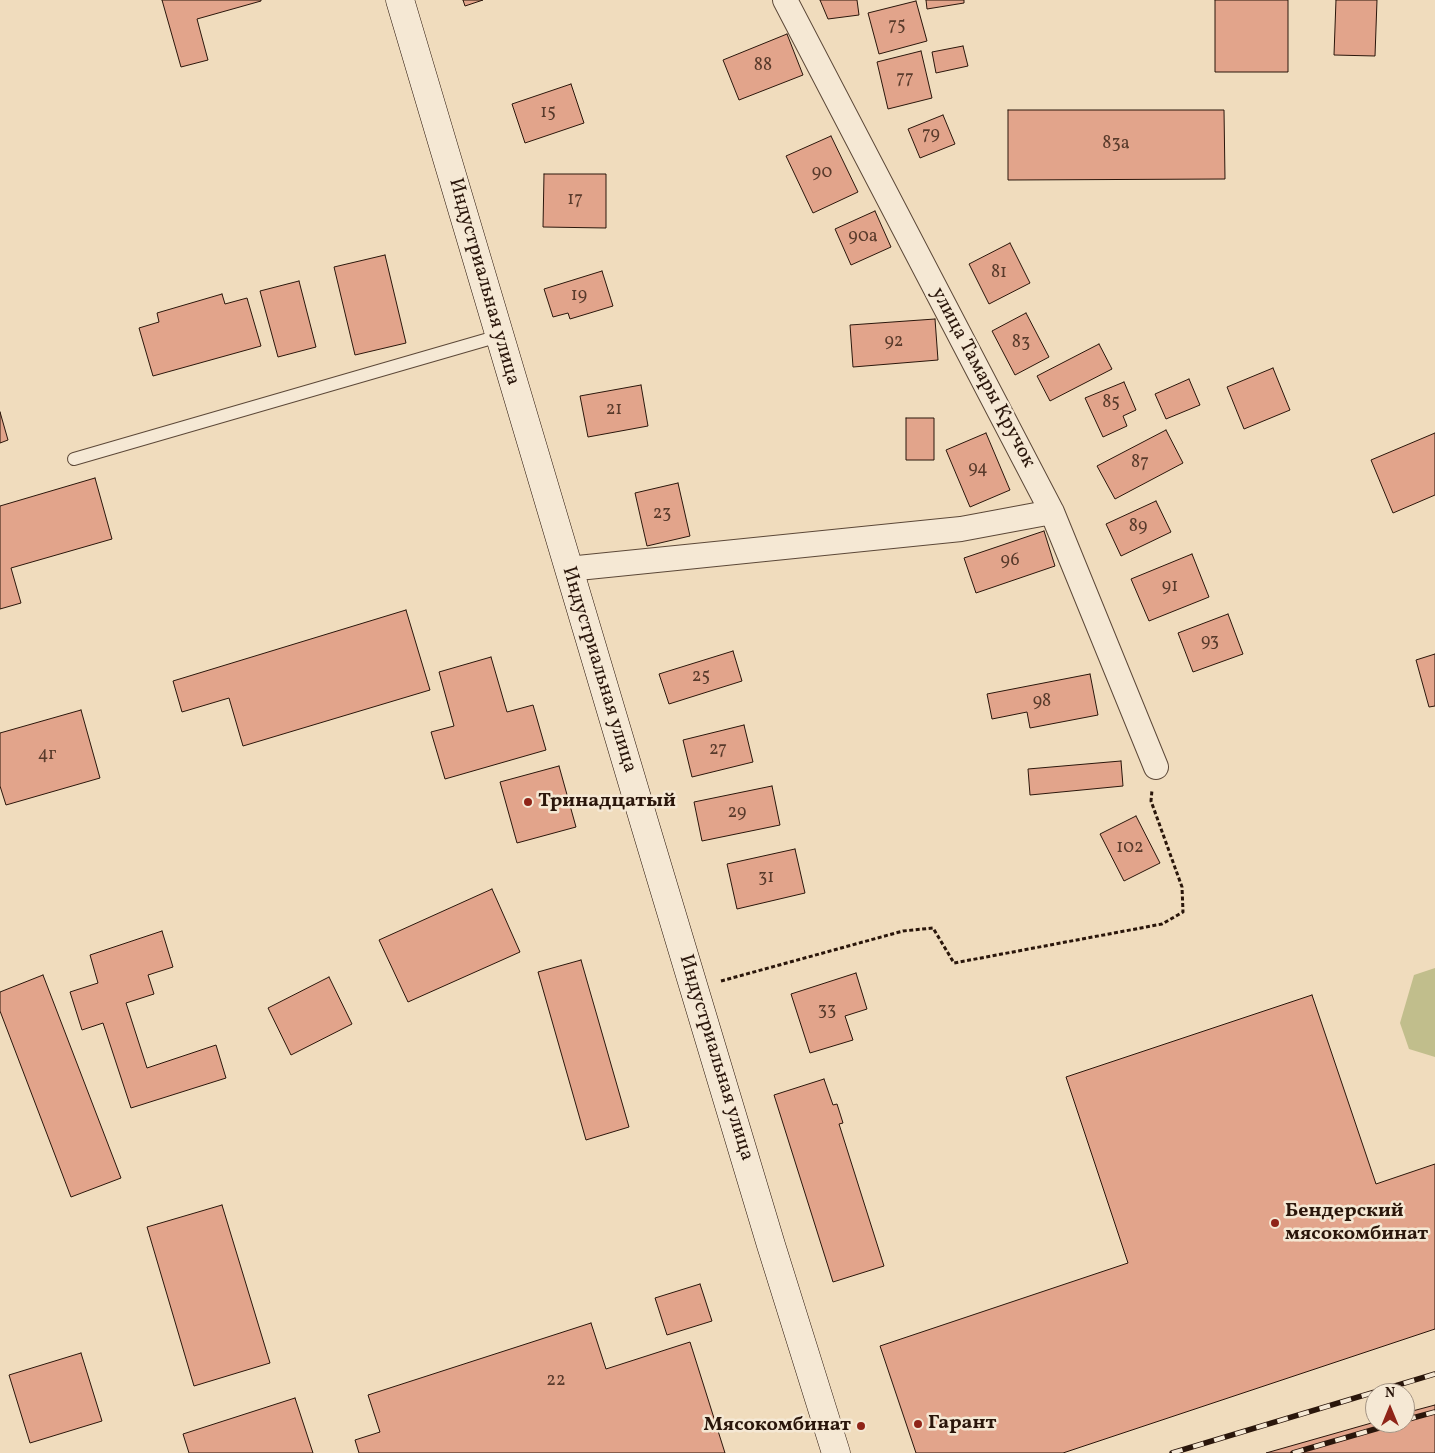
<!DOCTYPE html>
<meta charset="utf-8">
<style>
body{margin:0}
#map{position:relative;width:1435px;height:1453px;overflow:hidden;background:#f0dcbd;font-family:Vollkorn,serif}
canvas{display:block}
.north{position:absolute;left:1365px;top:1383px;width:50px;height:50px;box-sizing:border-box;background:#f5e8d4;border:1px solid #a49484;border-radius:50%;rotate:0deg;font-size:14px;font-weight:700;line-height:20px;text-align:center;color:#2a160b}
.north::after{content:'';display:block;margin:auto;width:18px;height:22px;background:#8f2418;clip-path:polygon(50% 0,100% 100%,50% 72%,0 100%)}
</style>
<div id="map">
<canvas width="1435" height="1453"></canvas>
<div class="north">N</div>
</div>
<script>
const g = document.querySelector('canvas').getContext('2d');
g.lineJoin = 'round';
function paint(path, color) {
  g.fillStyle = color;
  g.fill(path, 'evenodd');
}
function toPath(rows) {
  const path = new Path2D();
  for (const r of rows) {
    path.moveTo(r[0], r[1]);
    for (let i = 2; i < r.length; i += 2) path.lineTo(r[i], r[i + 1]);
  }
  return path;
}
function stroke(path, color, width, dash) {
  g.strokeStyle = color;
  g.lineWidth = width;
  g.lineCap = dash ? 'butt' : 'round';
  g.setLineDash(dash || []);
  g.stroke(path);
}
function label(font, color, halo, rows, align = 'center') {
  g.font = font + ' Vollkorn,serif';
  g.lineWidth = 5;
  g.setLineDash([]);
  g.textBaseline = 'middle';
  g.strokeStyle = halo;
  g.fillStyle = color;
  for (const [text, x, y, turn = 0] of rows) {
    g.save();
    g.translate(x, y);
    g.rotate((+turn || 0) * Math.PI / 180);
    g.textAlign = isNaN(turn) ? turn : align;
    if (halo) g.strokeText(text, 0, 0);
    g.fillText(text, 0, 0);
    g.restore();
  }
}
paint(toPath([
 [1435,968,1435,1057,1409,1049,1400,1023,1414,975]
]), '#c1be8c');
const building = toPath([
 [162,0,261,0,261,1,197,19,208,60,181,67,162,0],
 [463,0,483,0,465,6,463,0],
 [820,0,857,0,859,15,828,19,820,0],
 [926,0,964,0,964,3,927,9,926,0],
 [1215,0,1288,0,1288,72,1215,72,1215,0],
 [1336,0,1377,0,1375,56,1334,55,1336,0],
 [916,1,927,41,879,54,868,13,916,1],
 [787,34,803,75,739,100,723,60,787,34],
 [963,46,968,66,936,73,932,52,963,46],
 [921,51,932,98,888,109,877,62,921,51],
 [571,84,584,123,525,143,512,104,571,84],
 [1008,110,1224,110,1225,179,1008,180,1008,110],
 [943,115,955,144,920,158,908,129,943,115],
 [831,136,858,192,813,213,786,156,831,136],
 [544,174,606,174,606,228,543,227,544,174],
 [875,211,891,247,851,265,835,229,875,211],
 [1010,243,1030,283,989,304,969,264,1010,243],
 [385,255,406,343,355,355,334,267,385,255],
 [602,271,613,306,570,319,568,313,553,317,544,289,602,271],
 [299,281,316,347,278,357,260,291,299,281],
 [222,294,225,304,247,298,261,346,153,376,139,328,159,322,157,313,222,294],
 [1026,313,1049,357,1015,375,992,331,1026,313],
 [935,319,938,360,853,367,850,325,935,319],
 [1099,344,1112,369,1050,401,1037,376,1099,344],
 [1273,368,1290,410,1244,429,1227,387,1273,368],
 [1189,379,1200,405,1166,419,1155,394,1189,379],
 [1124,382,1136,410,1123,416,1127,426,1103,437,1085,398,1124,382],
 [641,385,648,426,588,437,580,396,641,385],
 [0,412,8,440,0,443,0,412],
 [906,418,934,418,934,460,906,460,906,418],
 [1166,430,1183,463,1115,499,1097,466,1166,430],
 [986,433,1010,490,970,507,946,450,986,433],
 [1435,433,1435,495,1393,513,1371,460,1435,433],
 [95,478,112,539,11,568,21,603,0,609,0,506,95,478],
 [678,483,690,536,647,546,635,493,678,483],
 [1156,501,1171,532,1121,556,1106,524,1156,501],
 [1044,531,1055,566,976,593,964,558,1044,531],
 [1192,554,1209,597,1149,621,1131,579,1192,554],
 [406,610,430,690,243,746,229,698,182,712,173,681,406,610],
 [1228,614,1243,654,1193,672,1178,633,1228,614],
 [733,651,742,681,669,704,659,674,733,651],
 [1435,654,1435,706,1429,707,1416,660,1435,654],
 [491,657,507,712,533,705,546,750,445,779,431,732,454,726,439,672,491,657],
 [1090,674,1098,715,1030,728,1027,712,992,719,987,694,1090,674],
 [81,710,100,778,6,805,0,786,0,733,81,710],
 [744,725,753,762,692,777,683,740,744,725],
 [1121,761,1123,786,1030,795,1028,769,1121,761],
 [559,766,576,827,517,843,500,782,559,766],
 [772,786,780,825,702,841,694,802,772,786],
 [1136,816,1160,863,1124,881,1100,834,1136,816],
 [795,849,805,893,737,909,727,864,795,849],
 [492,889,520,952,408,1002,379,940,492,889],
 [162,931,173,967,148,975,154,994,126,1003,147,1068,216,1045,226,1078,131,1108,103,1023,82,1030,70,992,98,983,90,955,162,931],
 [581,960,629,1127,586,1140,538,972,581,960],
 [856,973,867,1009,845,1016,853,1040,810,1053,791,994,856,973],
 [43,975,121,1178,71,1197,0,1011,0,992,43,975],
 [329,977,352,1024,291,1055,268,1008,329,977],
 [1312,995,1376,1184,1435,1164,1435,1329,1063,1453,916,1453,880,1346,1128,1263,1066,1077,1312,995],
 [824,1079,833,1105,837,1104,843,1123,839,1124,884,1266,833,1282,774,1095,824,1079],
 [222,1205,270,1363,194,1386,147,1227,222,1205],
 [700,1284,712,1321,667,1335,655,1298,700,1284],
 [591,1323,606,1369,690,1342,725,1453,359,1453,355,1440,380,1432,368,1395,591,1323],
 [81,1353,102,1421,30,1443,9,1375,81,1353],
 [295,1398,313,1453,189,1453,183,1434,295,1398],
 [1435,1405,1435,1453,1266,1453,1375,1422,1405,1423,1405,1413,1435,1405]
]);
paint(building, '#e2a48b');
stroke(building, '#2a160b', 1);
const lane = toPath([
 [74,459,499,336]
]);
const street = toPath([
 [785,0,1052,512,1156,767],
 [568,569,961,529,1052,512]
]);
const secondary = toPath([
 [400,0,645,825,771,1245,836,1453]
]);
stroke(lane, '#5c4838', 14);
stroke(street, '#5c4838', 26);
stroke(secondary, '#2a160b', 29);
stroke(toPath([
 [721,981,903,931,933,928,954,963,1162,924,1183,912,1182,887,1151,801,1152,790]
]), '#2a160b', 3, [4, 2.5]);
stroke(lane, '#f5e8d4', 12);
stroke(street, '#f5e8d4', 24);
stroke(secondary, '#f5e8d4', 28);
const rail = toPath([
 [1405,1420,1435,1412],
 [1172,1453,1435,1374],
 [1293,1453,1396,1423]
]);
stroke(rail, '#2a160b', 5.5);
stroke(rail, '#f5e8d4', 4, [11]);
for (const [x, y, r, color] of [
 [528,802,5,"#8f2418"],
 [1275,1223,5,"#8f2418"],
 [918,1424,5,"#8f2418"],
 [861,1426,5,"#8f2418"]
]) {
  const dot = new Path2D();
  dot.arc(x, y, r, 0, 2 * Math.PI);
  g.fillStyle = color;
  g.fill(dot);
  stroke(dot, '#f5e8d4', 2);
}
label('18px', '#583a2b', null, [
 ["75",897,27],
 ["88",763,67],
 ["77",905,80],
 ["15",548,114],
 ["79",931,136],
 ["83а",1116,145],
 ["90",822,174],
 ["17",575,201],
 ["90а",863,238],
 ["81",999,274],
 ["19",579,297],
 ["92",894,343],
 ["83",1021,344],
 ["85",1111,404],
 ["21",614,411],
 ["87",1140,464],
 ["94",978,470],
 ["23",662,515],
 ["89",1138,528],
 ["96",1010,562],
 ["91",1170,588],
 ["93",1210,643],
 ["25",701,678],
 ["98",1042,703],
 ["27",718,751],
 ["4г",47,756],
 ["29",737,814],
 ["102",1130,849],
 ["31",766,879],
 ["33",827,1012],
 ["22",556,1382]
]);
label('20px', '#2a160b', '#f5e8d4', [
 ["Индустриальная улица",483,282,74],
 ["улица Тамары Кручок",982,378,62],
 ["Индустриальная улица",598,670,73],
 ["Индустриальная улица",715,1058,73]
]);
label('bold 20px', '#2a160b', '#f5e8d4', [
 ["Тринадцатый",538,802],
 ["Бендерский",1285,1212],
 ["мясокомбинат",1285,1235],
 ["Гарант",928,1424],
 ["Мясокомбинат",851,1426,"right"]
], 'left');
</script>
